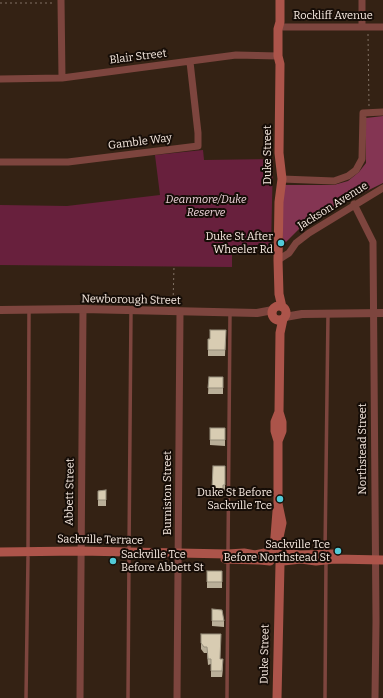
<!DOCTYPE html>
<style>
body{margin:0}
canvas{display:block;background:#342214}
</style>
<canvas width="383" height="698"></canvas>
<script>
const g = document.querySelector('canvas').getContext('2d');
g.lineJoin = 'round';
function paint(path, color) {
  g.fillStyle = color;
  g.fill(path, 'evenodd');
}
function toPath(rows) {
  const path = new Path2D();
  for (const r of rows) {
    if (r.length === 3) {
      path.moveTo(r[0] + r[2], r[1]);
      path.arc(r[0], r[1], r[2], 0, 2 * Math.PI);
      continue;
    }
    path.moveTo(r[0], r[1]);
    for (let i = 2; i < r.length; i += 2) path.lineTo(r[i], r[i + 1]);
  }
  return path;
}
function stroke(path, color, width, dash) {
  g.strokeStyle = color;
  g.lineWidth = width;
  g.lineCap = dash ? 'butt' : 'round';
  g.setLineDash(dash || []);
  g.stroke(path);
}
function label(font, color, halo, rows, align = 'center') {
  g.font = font + ' Bitter,serif';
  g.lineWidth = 4;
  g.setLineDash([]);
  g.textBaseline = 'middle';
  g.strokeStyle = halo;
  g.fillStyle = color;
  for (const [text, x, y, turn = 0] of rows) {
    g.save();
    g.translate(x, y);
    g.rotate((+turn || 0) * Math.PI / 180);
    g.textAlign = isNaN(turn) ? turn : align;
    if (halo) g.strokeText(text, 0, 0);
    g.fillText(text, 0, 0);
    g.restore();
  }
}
paint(toPath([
 [203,150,204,160,273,159,271,246,232,246,232,267,0,265,0,205,67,206,160,195,155,155]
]), '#68203d');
paint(toPath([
 [383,116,383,183,308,220,283,245,283,185,334,185,348,181,359,172,366,163,366,118]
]), '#843553');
stroke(toPath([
 [0,3,54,3],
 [368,34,369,107],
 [173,305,174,266]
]), '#817164', 1, [2, 3]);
stroke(toPath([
 [28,551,29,310],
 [129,551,131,310],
 [228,553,230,313],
 [325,553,328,314],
 [26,698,28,557],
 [128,698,129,558],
 [227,698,228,559],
 [325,698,326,561]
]), '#7d453e', 3.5);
stroke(toPath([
 [61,0,62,78],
 [362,0,362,27],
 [283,27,383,27],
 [0,79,62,78,236,55,278,56],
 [0,162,68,162,198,146,198,133,190,62],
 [282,179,334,181,348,176,356,170,362,159,363,113,383,112],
 [354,204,373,242,376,621,375,698],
 [278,260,289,253,296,243,309,233,383,188],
 [80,698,83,309],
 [177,698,180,312]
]), '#7d453e', 7);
stroke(toPath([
 [0,310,83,309,257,313,273,310],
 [285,317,302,314,383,313]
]), '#7d453e', 8);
stroke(toPath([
 [280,0,280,22,278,29,278,56,280,64,279,153,282,179,279,202,278,260,279,294,282,307],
 [279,313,7],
 [279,412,275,422,275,431,278,441,278,504,282,523,279,537,281,550],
 [278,441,282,431,282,422,279,412,280,333,283,319],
 [274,549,277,511],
 [0,552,80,551,228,554,244,553,255,555,270,552],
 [283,552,299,555,335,554],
 [225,559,260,560,270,561],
 [283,561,301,559,316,561,334,559,383,560],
 [277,698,280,564]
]), '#ac544a', 9);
paint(toPath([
 [226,330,225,356,208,356,208,339,210,339],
 [209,377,223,377,223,394,208,394],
 [210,428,225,428,225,446,210,445],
 [225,466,225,491,223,491,223,495,212,495,212,489],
 [106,490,106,506,98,506,98,491],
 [207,571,222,571,222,588,207,588],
 [212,621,224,621,224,627,212,626],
 [201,634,220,659,223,665,222,677,211,677,211,664,208,665,207,653,204,653,201,649]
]), '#baaf99');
paint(toPath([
 [223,659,223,665,222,677,222,671]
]), '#978f7d');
const building = toPath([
 [210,330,226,330,225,350,208,350,208,339,210,339,210,330],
 [209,377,223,377,223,388,208,388,209,377],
 [210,428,225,428,225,440,210,440,210,428],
 [213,466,225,466,225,485,223,485,223,489,212,489,213,466],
 [106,490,106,500,98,500,98,491,106,490],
 [207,571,222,571,222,582,207,582,207,571],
 [212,609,222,610,224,621,212,621,212,609],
 [201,634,221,634,220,659,223,659,222,671,211,671,211,659,208,659,207,647,204,647,201,643,201,634]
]);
paint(building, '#d8ccb2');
stroke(building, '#978f7d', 1);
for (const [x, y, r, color] of [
 [281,243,4,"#52cbd8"],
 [280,499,4,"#52cbd8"],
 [338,551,4,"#52cbd8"],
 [113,561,4,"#52cbd8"]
]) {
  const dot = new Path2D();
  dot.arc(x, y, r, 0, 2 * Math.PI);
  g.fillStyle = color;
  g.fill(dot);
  stroke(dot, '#160d07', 1.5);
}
label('11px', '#f9ece3', '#160d07', [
 ["Rockliff Avenue",333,16],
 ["Blair Street",138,57,-7],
 ["Gamble Way",140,142,-7],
 ["Duke Street",268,155,-90],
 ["Jackson Avenue",333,206,-32],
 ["Newborough Street",131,300,1],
 ["Northstead Street",363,449,-90],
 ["Abbett Street",70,492,-89],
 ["Burniston Street",168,493,-90],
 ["Sackville Terrace",100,540,1],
 ["Duke Street",265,654,-89]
]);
label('italic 11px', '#f0d7de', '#160d07', [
 ["Deanmore/Duke",206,200],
 ["Reserve",206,213]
]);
label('11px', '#f9ece3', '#160d07', [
 ["Duke St After",273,237],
 ["Wheeler Rd",273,250],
 ["Duke St Before",272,493],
 ["Sackville Tce",272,506],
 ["Sackville Tce",330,545],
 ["Before Northstead St",330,558],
 ["Sackville Tce",121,555,"left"],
 ["Before Abbett St",121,568,"left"]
], 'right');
</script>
